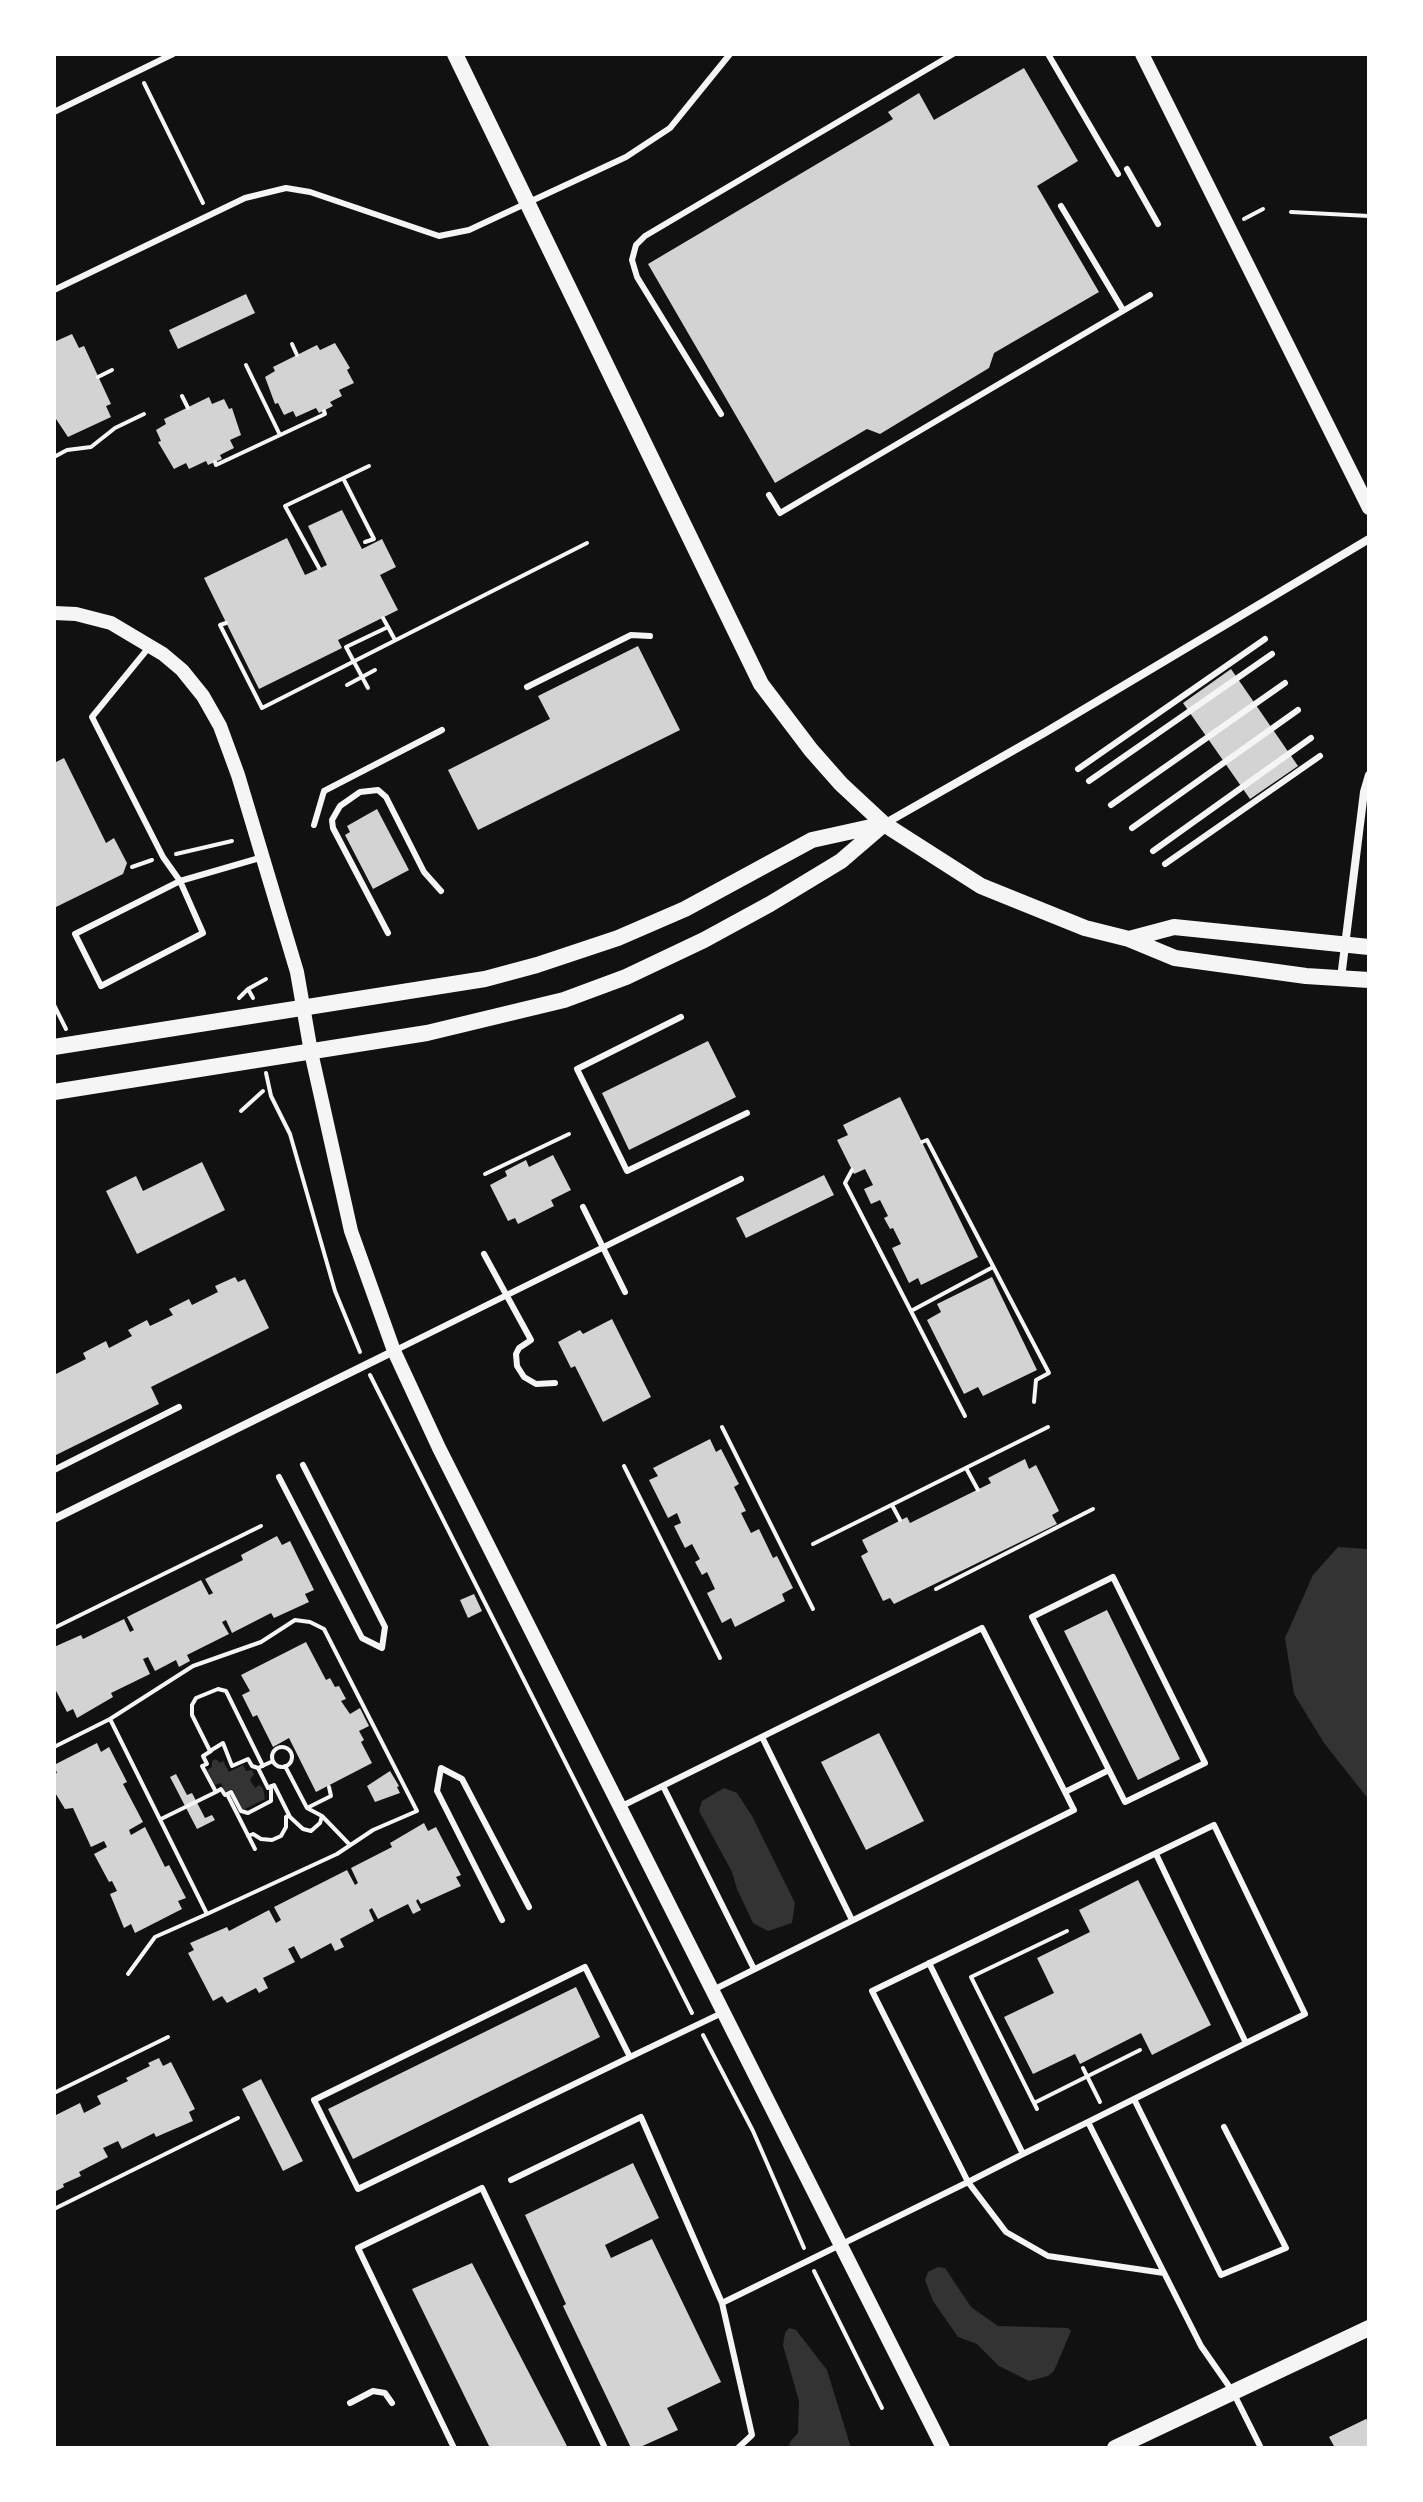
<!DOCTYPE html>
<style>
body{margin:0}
#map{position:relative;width:1423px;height:2502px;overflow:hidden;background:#111;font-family:Manrope,sans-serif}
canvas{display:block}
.frame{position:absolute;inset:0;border:56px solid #fff;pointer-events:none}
</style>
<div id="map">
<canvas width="1423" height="2502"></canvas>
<div class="frame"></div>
</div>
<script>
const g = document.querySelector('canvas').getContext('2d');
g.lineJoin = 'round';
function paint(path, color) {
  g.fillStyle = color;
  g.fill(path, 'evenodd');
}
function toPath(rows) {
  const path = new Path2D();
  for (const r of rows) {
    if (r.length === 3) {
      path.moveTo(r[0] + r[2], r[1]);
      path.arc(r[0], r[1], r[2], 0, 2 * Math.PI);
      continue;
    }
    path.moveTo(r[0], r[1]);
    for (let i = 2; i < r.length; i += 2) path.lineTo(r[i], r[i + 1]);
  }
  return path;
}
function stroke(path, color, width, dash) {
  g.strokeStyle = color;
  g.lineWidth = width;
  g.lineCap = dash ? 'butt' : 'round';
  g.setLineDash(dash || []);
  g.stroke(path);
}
paint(toPath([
 [1338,1547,1369,1549,1369,1800,1324,1743,1294,1694,1285,1638,1313,1575],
 [216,1759,220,1763,223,1761,229,1772,243,1765,246,1771,252,1770,254,1774,250,1780,255,1788,259,1785,263,1788,265,1799,243,1810,232,1789,225,1792,221,1783,215,1785,207,1770,212,1767,212,1761],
 [724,1788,737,1793,752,1816,795,1903,792,1923,768,1931,753,1923,737,1889,732,1872,699,1811,702,1801],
 [938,2267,945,2268,971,2307,998,2326,1068,2328,1071,2331,1054,2371,1048,2376,1029,2381,999,2366,977,2344,958,2337,933,2301,925,2280,928,2272],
 [789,2328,796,2330,827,2370,851,2448,788,2448,790,2442,798,2433,799,2401,783,2345,785,2333]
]), '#333');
paint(toPath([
 [1024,68,1078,161,1037,186,1099,292,994,353,989,368,880,434,867,429,775,483,648,264,893,119,888,112,919,93,934,120],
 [246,294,255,313,178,349,169,330],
 [72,334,79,348,84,346,111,404,106,406,111,417,68,437,54,416,54,342],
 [335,343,350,368,347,370,354,383,339,390,342,396,330,402,333,406,319,413,316,408,296,417,293,411,284,415,278,403,275,404,265,377,275,371,273,367,317,345,320,350],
 [209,397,212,404,224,399,229,409,232,408,241,435,230,440,234,448,220,455,222,459,208,465,206,461,189,469,186,463,174,469,158,442,161,441,156,430,166,424,164,419],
 [342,510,362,549,382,539,396,567,380,575,398,610,338,640,342,648,259,689,204,578,287,538,305,575,327,565,308,526],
 [638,646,680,730,478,830,448,770,550,719,538,696],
 [1231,669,1298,766,1250,799,1183,703],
 [64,758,106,843,114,838,127,863,123,874,54,908,54,763],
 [377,809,409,870,373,889,345,835,350,832,347,826],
 [708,1041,736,1097,629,1150,602,1093],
 [900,1097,978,1257,921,1285,918,1278,909,1283,892,1248,901,1244,893,1228,890,1229,884,1218,888,1216,880,1200,871,1204,864,1189,873,1185,865,1169,854,1174,837,1140,848,1135,843,1125],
 [553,1155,571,1190,551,1200,554,1206,518,1224,515,1218,508,1221,490,1185,507,1176,505,1171,526,1160,529,1167],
 [202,1162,225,1210,137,1254,106,1191,136,1176,143,1191],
 [824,1175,834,1195,746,1238,736,1218],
 [235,1277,238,1282,245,1279,269,1328,151,1387,159,1404,54,1456,54,1375,86,1359,83,1353,106,1341,109,1348,132,1336,128,1330,147,1320,150,1326,173,1315,169,1309,189,1299,192,1305,218,1292,215,1286],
 [992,1277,1037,1370,983,1396,978,1387,964,1394,927,1320,941,1312,937,1304],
 [612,1319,651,1397,603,1422,575,1366,571,1368,558,1342,580,1330,583,1334],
 [710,1439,716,1452,721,1449,739,1484,734,1487,746,1511,741,1513,751,1533,759,1529,773,1558,777,1556,793,1588,782,1594,785,1601,735,1627,731,1618,722,1623,707,1593,715,1589,707,1572,702,1575,695,1562,700,1559,692,1544,685,1548,674,1526,681,1523,677,1513,668,1518,649,1480,658,1476,653,1468],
 [1025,1459,1029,1469,1036,1465,1059,1511,1052,1515,1057,1524,894,1604,890,1598,883,1601,861,1556,868,1552,862,1540,907,1517,910,1523,991,1483,988,1478],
 [277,1536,282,1545,290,1541,314,1590,305,1594,309,1602,274,1618,271,1613,232,1633,226,1620,222,1622,229,1634,187,1655,190,1661,179,1667,176,1660,155,1671,148,1657,143,1659,150,1674,111,1693,113,1697,77,1718,73,1709,67,1712,54,1687,54,1647,81,1635,83,1639,124,1619,130,1632,134,1630,127,1617,201,1580,209,1595,213,1593,205,1579,243,1560,241,1555],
 [474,1594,482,1611,468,1618,460,1600],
 [1107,1610,1180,1759,1138,1780,1064,1631],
 [306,1642,326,1680,330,1678,335,1687,339,1686,346,1699,341,1701,350,1714,360,1708,369,1726,359,1731,364,1740,361,1742,372,1763,316,1792,289,1738,273,1747,257,1715,253,1717,242,1695,250,1691,241,1675],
 [879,1733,924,1821,866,1850,821,1762],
 [97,1743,101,1752,109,1747,127,1782,123,1784,143,1822,129,1830,131,1835,145,1827,165,1867,169,1865,186,1898,178,1901,182,1909,135,1933,131,1924,124,1928,110,1894,117,1891,112,1881,109,1882,94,1854,107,1847,104,1841,91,1847,73,1808,65,1809,54,1791,54,1774,57,1773,54,1765],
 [390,1771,399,1786,397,1787,400,1793,375,1802,367,1786],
 [176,1774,187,1795,192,1793,205,1818,212,1815,215,1820,197,1829,170,1777],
 [424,1823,428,1831,436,1827,461,1875,456,1877,461,1886,421,1904,418,1899,416,1901,421,1910,413,1914,408,1904,378,1919,372,1908,369,1910,374,1921,340,1939,344,1947,335,1951,331,1943,301,1959,294,1946,288,1949,295,1962,263,1978,268,1988,259,1993,256,1988,227,2003,222,1996,213,2001,188,1953,194,1950,190,1943,227,1927,229,1931,269,1910,276,1923,281,1920,274,1907,347,1870,355,1885,358,1883,351,1868,392,1847,390,1843],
 [1138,1880,1211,2025,1152,2055,1141,2033,1080,2064,1075,2054,1033,2074,1004,2017,1054,1993,1037,1958,1090,1932,1079,1910],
 [576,1987,600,2037,353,2159,328,2109],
 [159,2058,163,2066,171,2062,195,2109,189,2112,193,2121,156,2137,154,2133,122,2149,118,2141,103,2148,108,2157,79,2172,81,2176,63,2184,64,2187,54,2192,54,2116,80,2103,84,2113,101,2104,97,2096,128,2081,126,2078,150,2066,148,2063],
 [261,2079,303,2161,283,2171,242,2089],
 [633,2163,659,2218,605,2245,611,2258,652,2239,721,2382,667,2408,678,2430,638,2448,631,2448,563,2306,566,2304,525,2215],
 [472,2263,568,2448,490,2448,412,2289],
 [1366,2419,1369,2421,1369,2448,1335,2448,1329,2437]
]), '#d3d3d3');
stroke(toPath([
 [144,83,203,203],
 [1291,212,1369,216],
 [1244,219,1263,209],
 [292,344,297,355],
 [246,365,280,435],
 [98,377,112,370],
 [182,396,188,408],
 [54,457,67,450,91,447,115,428,144,414],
 [215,462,216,465,325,414,324,411],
 [344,480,374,539,365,542],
 [319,568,285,506,369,466],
 [383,618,388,627],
 [226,623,220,625,262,708,587,543],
 [347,685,375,670],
 [368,688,346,647,388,627,395,640],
 [176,854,232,841],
 [132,867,152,860],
 [248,989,253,998],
 [239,998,248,989,266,979],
 [54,1005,66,1029],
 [266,1073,271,1096,290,1134,335,1291,360,1352],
 [241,1111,263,1091],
 [922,1142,927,1140,1049,1373,1036,1380,1034,1402],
 [852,1170,845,1183,965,1416],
 [485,1174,569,1134],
 [911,1311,993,1267],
 [370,1375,692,2013],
 [722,1427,813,1609],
 [624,1466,720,1658],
 [966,1468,978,1490],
 [892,1505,900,1520],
 [813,1544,1048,1427],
 [936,1589,1093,1509],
 [295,1620,310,1622,324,1629,417,1811,373,1830,337,1854,207,1914,110,1719,193,1666,261,1642,295,1620],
 [54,1628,261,1526],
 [54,1747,110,1719],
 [282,1757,10],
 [211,1751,203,1756,207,1764,202,1766,216,1792,221,1789,225,1795,231,1792,241,1811,248,1813,271,1801,271,1786],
 [273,1761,258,1768,268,1788,274,1785,290,1817,303,1829,311,1831,320,1823,322,1816],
 [285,1766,307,1808,331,1796,329,1787],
 [258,1768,252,1766,248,1759,232,1766,223,1743,210,1751,192,1715,192,1705,196,1698,218,1689,226,1691,263,1766],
 [227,1794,255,1849],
 [307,1808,322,1816,350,1845],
 [161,1819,216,1792],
 [248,1836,253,1834,261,1839,272,1840,281,1836,286,1827,286,1817,289,1815],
 [128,1974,155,1937,207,1914],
 [703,2035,753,2131,804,2248],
 [1083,2068,1100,2102],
 [54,2093,168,2037],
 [1034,2103,1140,2050],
 [1037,2109,971,1977,1067,1931],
 [54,2209,238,2118],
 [814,2271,882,2408]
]), '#f5f5f5', 4);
stroke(toPath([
 [1048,54,1118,174],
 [54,112,173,54],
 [1127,169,1158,224],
 [1061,206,1123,310],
 [54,290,245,198,286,188,310,192,439,236,469,230,626,157,670,128,730,54],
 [721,414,637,277,632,260,636,245,645,236,953,54],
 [769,495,780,513,1150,295],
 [150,646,92,717,163,857,180,881,203,933,101,986,75,934,180,881,263,857],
 [527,687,631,635,650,636],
 [1078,769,1265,639],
 [1089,781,1272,654],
 [1111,805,1285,683],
 [314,825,324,791,442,730],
 [1132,828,1298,710],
 [1153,851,1311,738],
 [1165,864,1320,756],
 [388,933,333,828,332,820,340,806,360,792,378,790,386,797,424,872,441,891],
 [681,1017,577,1069,627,1171,747,1113],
 [583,1207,625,1292],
 [484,1254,531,1340,519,1348,516,1354,517,1366,524,1377,536,1384,555,1383],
 [394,1351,741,1179],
 [54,1470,179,1407],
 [279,1477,362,1638,382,1648,385,1627,303,1465],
 [1113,1577,1205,1763,1125,1802,1032,1617,1113,1577],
 [762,1737,852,1920],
 [663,1786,754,1969],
 [1065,1792,1109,1770],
 [620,1807,982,1628,1065,1792,1074,1810,713,1990],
 [1156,1854,1246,2043],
 [502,1920,437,1791,441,1768,462,1779,529,1907],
 [929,1963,1023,2154],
 [630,2057,585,1967,314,2100,358,2189,630,2057,724,2012],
 [1134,2099,1221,2275,1286,2248,1224,2127],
 [1088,2122,1201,2346,1233,2392,1261,2448],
 [511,2180,641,2117,722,2303,840,2245,968,2182,1023,2154,1088,2122,1246,2043,1305,2014,1214,1825,872,1991,968,2182,1006,2232,1048,2256,1164,2273],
 [722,2303,752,2435,738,2448],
 [350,2403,373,2391,385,2393,392,2403],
 [454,2448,358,2248,482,2188,605,2448]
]), '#f5f5f5', 6);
stroke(toPath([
 [884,824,1044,733,1369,539],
 [1341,978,1364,792,1369,775],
 [54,1519,394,1351]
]), '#f5f5f5', 8);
stroke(toPath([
 [1142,54,1369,508],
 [54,613,76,614,111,623,163,654,182,670,203,696,220,726,238,775,297,972,311,1052,351,1231,394,1351,439,1448,943,2448]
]), '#f5f5f5', 14);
stroke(toPath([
 [455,54,761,684,811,750,841,784,884,824,981,886,1085,928,1129,939,1175,958,1306,976,1369,980],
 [1129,939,1174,927,1369,947],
 [54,1047,485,979,537,965,618,938,685,909,812,840,880,825],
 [54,1092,427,1033,564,1000,626,977,704,940,770,904,841,861,884,824],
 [1115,2448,1369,2328]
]), '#f5f5f5', 16);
</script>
